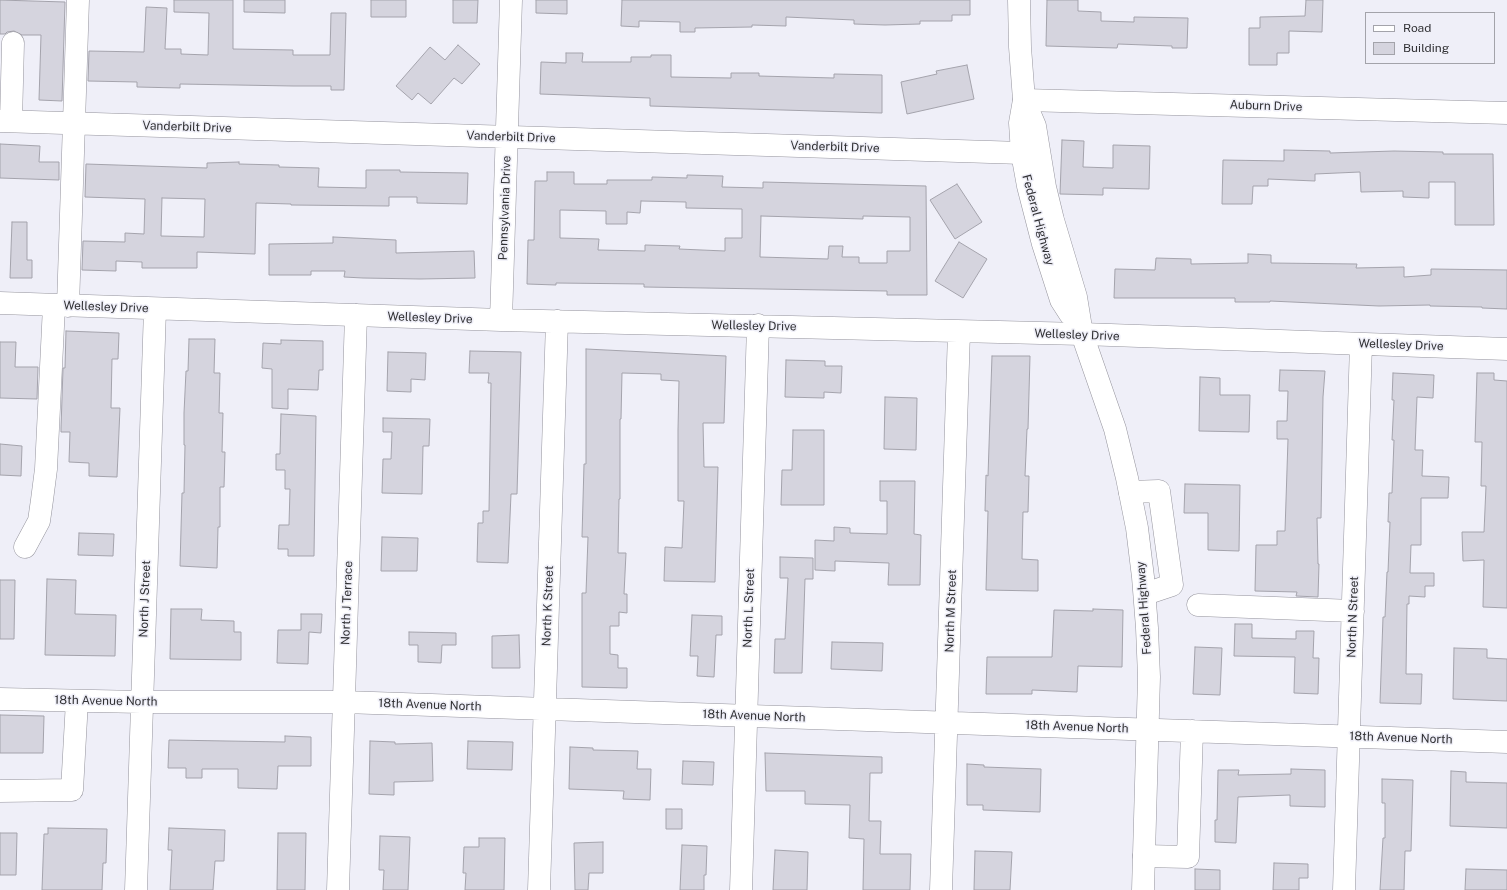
<!DOCTYPE html>
<style>
body{margin:0}
#map{position:relative;width:1507px;height:890px;overflow:hidden;background:#efeff8;font-family:"Public Sans",sans-serif}
canvas{display:block}
.legend{position:absolute;left:1365px;top:12px;width:130px;height:52px;box-sizing:border-box;background:#efeff8;border:1px solid #a3a3aa;margin:0;padding:5px 7px;list-style:none;font-size:12px;color:#313134}
.legend li{display:flex;align-items:center;gap:8px;height:20px}
.legend b{width:20px;border:1px solid #a3a3aa}
</style>
<div id="map">
<canvas width="1507" height="890"></canvas>
<ul class="legend">
<li><b style="height:5px;background:#fff"></b>Road</li>
<li><b style="height:11px;background:#d5d4de"></b>Building</li>
</ul>
</div>
<script>
const g = document.querySelector('canvas').getContext('2d');
g.lineJoin = 'round';
function paint(path, color) {
  g.fillStyle = color;
  g.fill(path, 'evenodd');
}
function toPath(rows) {
  const path = new Path2D();
  for (const r of rows) {
    path.moveTo(r[0], r[1]);
    for (let i = 2; i < r.length; i += 2) path.lineTo(r[i], r[i + 1]);
  }
  return path;
}
function stroke(path, color, width, dash) {
  g.strokeStyle = color;
  g.lineWidth = width;
  g.lineCap = dash ? 'butt' : 'round';
  g.setLineDash(dash || []);
  g.stroke(path);
}
function label(font, color, halo, rows, align = 'center') {
  g.font = font + ' "Public Sans",sans-serif';
  g.lineWidth = 3;
  g.setLineDash([]);
  g.textBaseline = 'middle';
  g.strokeStyle = halo;
  g.fillStyle = color;
  for (const [text, x, y, turn = 0] of rows) {
    g.save();
    g.translate(x, y);
    g.rotate((+turn || 0) * Math.PI / 180);
    g.textAlign = isNaN(turn) ? turn : align;
    if (halo) g.strokeText(text, 0, 0);
    g.fillText(text, 0, 0);
    g.restore();
  }
}
const building = toPath([
 [0,0,65,2,62,101,39,100,41,35,22,35,14,31,7,32,5,34,0,34,0,0],
 [174,0,233,0,233,49,293,50,293,55,330,55,331,13,346,13,344,90,331,90,331,86,293,86,180,84,180,88,137,87,137,82,88,81,89,51,144,52,146,7,167,8,165,49,181,49,181,54,208,55,209,13,174,12,174,0],
 [244,0,285,0,285,13,244,12,244,0],
 [371,0,406,0,406,17,371,17,371,0],
 [453,0,478,0,477,23,453,23,453,0],
 [536,0,567,0,567,14,536,13,536,0],
 [622,0,970,0,970,15,952,15,952,21,920,21,920,24,885,25,854,24,854,20,786,17,786,26,752,25,752,27,695,28,695,32,680,32,680,22,639,21,639,27,621,26,622,0],
 [1047,0,1078,0,1078,11,1101,12,1101,21,1134,22,1134,17,1188,18,1187,48,1172,48,1172,46,1118,44,1117,48,1046,46,1047,0],
 [1306,0,1323,0,1322,32,1289,31,1289,53,1277,53,1277,65,1249,65,1249,28,1260,28,1260,17,1305,16,1306,0],
 [458,45,480,64,462,84,454,78,431,104,418,93,412,100,396,86,430,47,445,60,458,45],
 [566,53,583,53,582,62,631,62,631,57,651,57,651,55,671,55,671,77,731,78,731,73,759,73,759,76,834,78,834,74,882,75,882,113,650,106,650,98,540,94,541,62,566,63,566,53],
 [967,65,974,99,907,114,901,82,937,74,936,71,967,65],
 [1062,140,1084,141,1083,167,1113,168,1113,145,1150,146,1149,189,1103,188,1103,195,1060,194,1062,140],
 [0,144,40,146,39,162,59,162,59,180,0,178,0,144],
 [1284,150,1330,151,1330,153,1394,151,1443,152,1443,154,1493,154,1494,225,1455,225,1455,182,1429,182,1429,198,1403,197,1403,191,1361,192,1360,172,1315,174,1315,181,1268,179,1268,186,1253,186,1252,204,1222,204,1223,160,1284,161,1284,150],
 [239,162,239,164,279,165,279,167,319,168,318,187,366,188,366,170,400,170,400,172,468,173,467,204,417,203,417,197,389,197,389,206,291,205,291,204,256,203,255,254,197,252,197,268,142,268,142,262,116,261,116,271,82,270,83,241,125,242,125,233,144,234,145,199,85,197,86,164,207,168,207,163,239,162],
 [162,198,205,199,204,237,161,236,162,198],
 [547,172,574,172,574,184,607,184,607,180,652,180,652,177,687,178,687,175,723,176,722,187,763,188,763,182,926,186,927,295,887,295,887,291,644,287,644,284,556,283,556,285,527,284,528,240,534,240,535,181,547,181,547,172],
 [641,201,686,202,686,208,742,209,742,238,725,238,725,251,679,249,680,246,645,245,645,251,598,250,599,239,560,238,560,210,606,211,606,224,627,224,627,212,640,213,641,201],
 [761,216,863,219,863,216,910,217,910,251,887,251,887,263,859,263,859,257,842,257,843,246,829,246,828,259,760,257,761,216],
 [957,184,982,222,955,239,930,200,957,184],
 [12,222,27,222,27,260,32,260,32,278,10,278,12,222],
 [333,237,396,240,396,253,474,251,475,278,420,279,363,278,344,277,345,271,311,271,311,275,269,275,269,244,333,243,333,237],
 [959,242,987,259,963,298,935,281,959,242],
 [1248,254,1271,255,1271,263,1357,264,1356,268,1404,267,1404,277,1431,275,1431,269,1507,270,1507,309,1482,308,1482,307,1430,306,1430,305,1379,306,1270,301,1270,302,1235,302,1235,298,1114,298,1115,269,1155,270,1156,258,1191,259,1191,264,1248,263,1248,254],
 [66,331,119,333,118,359,112,359,111,408,120,408,117,477,89,476,89,463,69,462,70,432,61,432,61,428,63,368,65,368,66,331],
 [189,339,215,339,214,373,220,373,219,413,223,413,222,452,225,452,224,487,220,487,220,527,218,527,217,568,180,566,182,493,184,493,185,445,184,445,184,413,186,371,188,371,189,339],
 [281,340,323,341,323,370,319,370,318,390,288,389,288,409,272,408,272,369,262,368,263,343,281,344,281,340],
 [0,342,16,342,15,367,38,367,37,399,0,398,0,342],
 [586,349,726,356,724,423,703,423,704,467,718,467,715,582,664,581,665,547,682,548,684,501,678,501,678,430,679,381,661,380,661,374,622,373,621,419,620,419,620,499,619,499,618,553,626,553,624,594,627,594,627,613,619,612,619,626,610,626,610,654,618,655,618,668,627,668,627,688,582,687,582,593,586,593,588,537,582,537,584,464,586,464,586,349],
 [470,351,521,352,517,494,511,494,508,563,477,562,478,523,483,523,483,511,489,511,491,383,488,383,489,373,469,373,470,351],
 [388,352,426,353,425,380,411,379,411,392,387,391,388,352],
 [992,356,1030,356,1028,429,1027,429,1025,476,1029,476,1028,512,1023,512,1022,559,1038,560,1038,591,986,590,988,511,985,511,986,475,988,476,992,356],
 [786,360,825,361,825,366,842,366,841,393,824,392,824,398,785,397,786,360],
 [1280,370,1325,371,1323,397,1321,518,1317,518,1318,564,1319,564,1318,597,1296,596,1297,592,1255,591,1256,545,1277,545,1277,531,1285,531,1288,439,1277,439,1277,421,1287,421,1288,391,1279,391,1280,370],
 [1393,373,1434,375,1433,398,1417,397,1415,450,1423,450,1422,476,1449,477,1448,498,1421,498,1421,545,1411,545,1410,573,1434,573,1434,586,1425,586,1425,597,1409,596,1409,604,1407,604,1406,674,1422,674,1421,704,1380,703,1383,617,1385,617,1387,572,1388,572,1390,522,1388,522,1389,493,1392,493,1394,440,1392,440,1394,400,1392,400,1393,373],
 [1477,373,1494,373,1494,380,1507,381,1507,608,1483,607,1484,560,1463,561,1462,532,1484,532,1486,486,1481,486,1482,442,1475,442,1477,373],
 [1200,377,1220,378,1220,395,1250,395,1249,432,1199,431,1200,377],
 [885,397,917,398,916,450,884,449,885,397],
 [281,414,316,416,314,556,288,556,288,549,278,549,279,525,289,525,290,489,285,489,285,470,276,470,276,454,280,454,281,414],
 [383,418,430,419,429,446,423,446,422,494,382,493,383,459,391,459,392,432,383,432,383,418],
 [793,430,824,430,824,505,781,505,782,470,792,470,793,430],
 [0,444,22,446,21,476,0,475,0,444],
 [880,481,915,481,914,534,921,535,920,585,888,585,889,563,835,561,835,571,815,570,815,540,834,541,834,527,850,528,850,533,887,534,887,501,880,501,880,481],
 [1185,484,1240,485,1239,551,1208,550,1208,513,1184,513,1185,484],
 [79,533,114,534,113,556,78,555,79,533],
 [382,537,418,538,417,571,381,571,382,537],
 [780,557,813,558,813,579,805,579,802,673,774,673,775,639,785,639,788,578,780,578,780,557],
 [47,579,76,580,75,614,116,615,115,656,45,655,47,579],
 [0,580,15,580,14,639,0,639,0,580],
 [171,609,202,609,201,620,234,621,234,632,241,632,241,660,170,659,171,609],
 [1093,609,1123,610,1122,667,1078,666,1077,692,1032,690,1032,694,986,694,987,657,1052,657,1054,610,1093,611,1093,609],
 [301,614,322,614,321,633,309,632,308,664,277,663,278,630,301,630,301,614],
 [692,615,722,616,722,635,716,635,714,677,697,676,698,656,690,656,692,615],
 [1235,624,1252,624,1252,638,1296,639,1296,631,1314,631,1313,658,1319,658,1318,694,1294,693,1295,657,1234,656,1235,624],
 [409,632,456,633,456,645,442,645,441,663,418,662,418,645,409,645,409,632],
 [519,635,520,668,492,668,492,636,519,635],
 [832,642,883,643,882,671,831,669,832,642],
 [1195,647,1222,648,1220,695,1193,694,1195,647],
 [1454,648,1487,649,1487,658,1507,659,1507,701,1453,699,1454,648],
 [0,715,44,716,43,753,0,753,0,715],
 [285,736,311,737,311,766,278,766,277,789,238,788,238,769,202,769,202,778,186,778,186,768,168,768,169,740,285,742,285,736],
 [370,741,395,742,395,744,432,743,433,781,394,782,394,795,369,794,370,741],
 [468,741,513,742,512,770,467,769,468,741],
 [570,747,593,748,593,750,638,751,637,769,651,769,650,800,623,799,624,791,569,789,570,747],
 [765,753,882,757,882,773,870,773,869,821,881,821,880,854,911,854,910,890,863,890,864,839,849,838,850,805,805,804,805,791,766,791,765,753],
 [683,761,714,762,713,785,682,784,683,761],
 [967,764,984,765,984,767,1041,769,1040,812,983,810,983,805,967,805,967,764],
 [1291,769,1325,770,1325,807,1290,806,1290,795,1238,797,1236,843,1215,842,1215,820,1217,820,1218,770,1239,770,1238,775,1291,774,1291,769],
 [1451,771,1466,772,1466,782,1507,783,1507,828,1450,826,1451,771],
 [1382,779,1413,780,1411,851,1405,851,1404,890,1380,890,1383,838,1385,838,1385,803,1382,803,1382,779],
 [666,809,682,809,682,829,666,829,666,809],
 [48,828,107,829,106,863,103,863,102,890,42,890,44,834,48,834,48,828],
 [169,828,225,830,224,861,215,861,213,890,170,890,172,850,168,850,169,828],
 [0,833,17,833,16,875,0,875,0,833],
 [278,833,306,833,305,890,277,890,278,833],
 [380,836,410,837,408,890,383,890,384,870,379,870,380,836],
 [479,838,505,838,504,890,465,890,466,873,463,873,464,847,479,847,479,838],
 [603,842,603,873,589,873,588,890,575,890,574,843,603,842],
 [682,845,707,846,706,875,704,875,704,890,680,890,682,845],
 [775,850,808,852,807,890,773,890,775,850],
 [975,851,1012,852,1010,890,974,890,975,851],
 [1274,863,1308,864,1308,878,1299,878,1299,890,1273,890,1274,863],
 [1195,869,1220,870,1220,890,1195,890,1195,869],
 [1466,869,1507,870,1507,890,1465,890,1466,869]
]);
paint(building, '#d5d4de');
stroke(building, '#a4a3ac', 1);
const minor = toPath([
 [1024,100,1507,113],
 [0,121,1022,153],
 [11,121,13,43],
 [0,303,501,320,1082,334,1507,349],
 [68,306,78,0],
 [501,320,511,0],
 [1130,492,1159,491,1172,585,1145,594],
 [25,547,39,521,42,500,46,469,54,306],
 [1198,605,1353,611],
 [0,699,141,702,344,702,1507,742],
 [0,791,72,790,77,701],
 [1144,856,1188,857,1192,731],
 [136,890,155,309],
 [338,890,356,315],
 [539,890,557,321],
 [741,890,758,325],
 [941,890,959,332],
 [1344,890,1361,344]
]);
const major = toPath([
 [1019,0,1020,47,1024,100,1020,123,1022,153,1028,186,1043,244,1061,300,1070,314],
 [1024,100,1035,126,1045,187,1053,220,1076,297,1082,334,1115,429,1127,478,1137,528,1143,577,1147,628,1149,677,1143,890]
]);
stroke(minor, '#95949d', 23);
stroke(major, '#95949d', 23);
stroke(minor, '#fff', 22);
stroke(major, '#fff', 22);
label('12px', '#313134', '#efeff8', [
 ["Auburn Drive",1266,106,2],
 ["Vanderbilt Drive",187,127,2],
 ["Vanderbilt Drive",511,137,2],
 ["Vanderbilt Drive",835,147,2],
 ["Pennsylvania Drive",505,208,-88],
 ["Federal Highway",1038,220,75],
 ["Wellesley Drive",106,307,2],
 ["Wellesley Drive",430,318,2],
 ["Wellesley Drive",754,326,1],
 ["Wellesley Drive",1077,335,2],
 ["Wellesley Drive",1401,345,2],
 ["North J Street",145,599,-88],
 ["North J Terrace",347,603,-88],
 ["North K Street",548,606,-88],
 ["North L Street",749,608,-88],
 ["Federal Highway",1144,608,-94],
 ["North M Street",951,611,-88],
 ["North N Street",1353,617,-88],
 ["18th Avenue North",106,701,1],
 ["18th Avenue North",430,705,2],
 ["18th Avenue North",754,716,2],
 ["18th Avenue North",1077,727,2],
 ["18th Avenue North",1401,738,2]
]);
</script>
